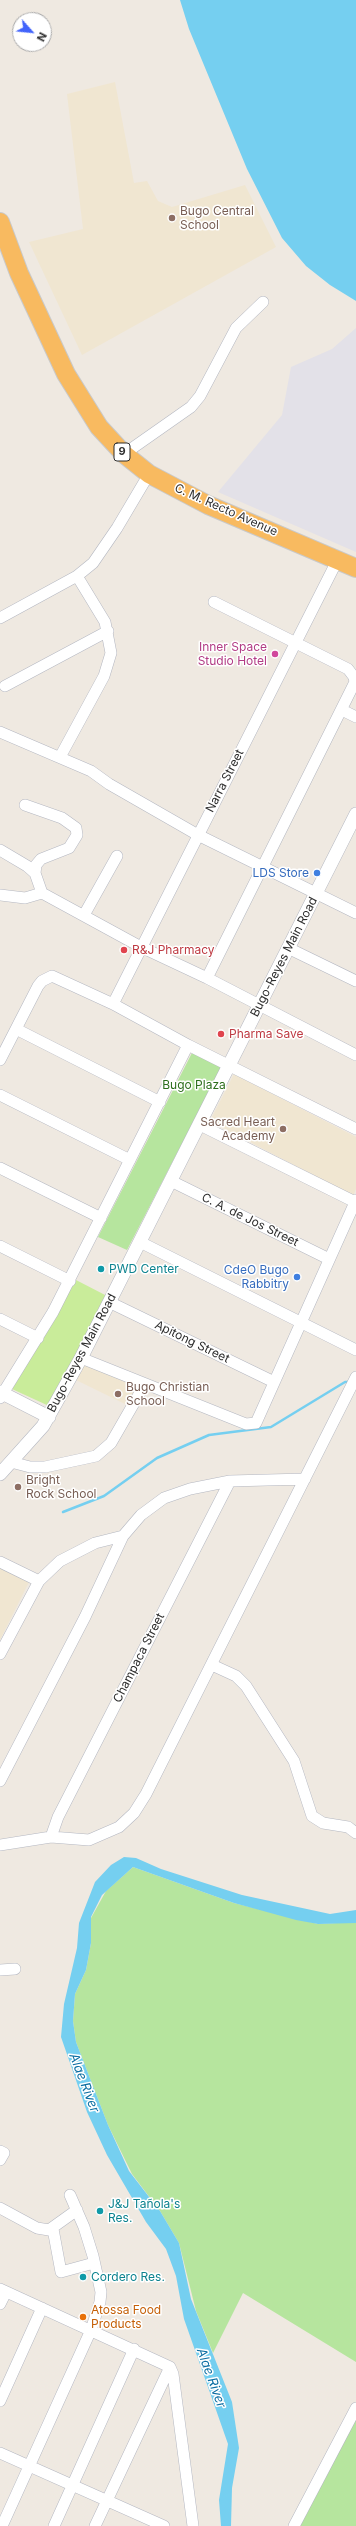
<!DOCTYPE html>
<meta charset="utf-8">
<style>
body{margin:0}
#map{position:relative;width:356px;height:2526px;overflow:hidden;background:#efe9e1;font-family:Inter,sans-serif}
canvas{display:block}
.north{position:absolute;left:12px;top:12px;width:40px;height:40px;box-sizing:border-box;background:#fff;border:1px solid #ababab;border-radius:50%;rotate:117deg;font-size:11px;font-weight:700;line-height:16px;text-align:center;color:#2e2e2e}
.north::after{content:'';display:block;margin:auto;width:14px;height:18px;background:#4264fb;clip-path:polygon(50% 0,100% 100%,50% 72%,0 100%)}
</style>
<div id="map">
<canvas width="356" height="2526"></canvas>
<div class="north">N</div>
</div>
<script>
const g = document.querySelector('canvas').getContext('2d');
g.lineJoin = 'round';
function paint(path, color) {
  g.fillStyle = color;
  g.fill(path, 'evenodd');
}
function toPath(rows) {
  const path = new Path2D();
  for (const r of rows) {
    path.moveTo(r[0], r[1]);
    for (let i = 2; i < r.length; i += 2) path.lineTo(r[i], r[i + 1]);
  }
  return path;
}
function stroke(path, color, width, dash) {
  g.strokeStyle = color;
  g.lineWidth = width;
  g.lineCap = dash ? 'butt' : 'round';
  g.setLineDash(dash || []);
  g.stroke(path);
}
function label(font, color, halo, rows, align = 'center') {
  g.font = font + ' Inter,sans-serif';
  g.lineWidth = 3;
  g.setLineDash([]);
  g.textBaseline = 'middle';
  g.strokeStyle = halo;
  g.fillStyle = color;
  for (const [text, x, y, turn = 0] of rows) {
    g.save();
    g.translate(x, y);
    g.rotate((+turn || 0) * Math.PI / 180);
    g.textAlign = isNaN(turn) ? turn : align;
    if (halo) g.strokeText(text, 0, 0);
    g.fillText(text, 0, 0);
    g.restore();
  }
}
paint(toPath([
 [356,328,356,552,218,492,282,415,291,367,332,349]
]), '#e3e1e8');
paint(toPath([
 [115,82,134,183,147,181,158,201,172,207,245,185,276,247,82,355,29,242,83,229,67,94],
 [234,1074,356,1137,356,1189,353,1196,210,1121],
 [86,1361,138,1383,127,1405,76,1380],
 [0,1567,29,1582,0,1640]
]), '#f0e6d1');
paint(toPath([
 [194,1049,223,1064,127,1250,98,1237],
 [133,1867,234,1903,318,1924,356,1922,356,2362,243,2293,213,2353,196,2311,179,2243,160,2211,132,2174,108,2125,76,2042,73,2021,75,1994,86,1970,91,1943,91,1918,106,1891],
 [356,2413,356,2526,300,2526]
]), '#b6e59e');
paint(toPath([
 [76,1280,107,1296,49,1406,12,1389]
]), '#c9ec9a');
paint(toPath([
 [180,0,356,0,356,301,330,285,306,266,282,238,247,169,189,29],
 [124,1857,136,1858,161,1869,242,1895,330,1914,356,1910,356,1923,318,1924,296,1920,234,1903,133,1867,102,1895,91,1917,91,1943,86,1970,75,1994,73,2021,76,2042,108,2125,129,2171,160,2211,179,2243,191,2299,232,2402,239,2448,232,2488,231,2526,221,2526,219,2500,228,2444,184,2319,176,2276,166,2249,146,2222,107,2155,87,2112,61,2037,64,2004,77,1948,79,1923,95,1882,111,1865]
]), '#75cff0');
stroke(toPath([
 [63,1512,104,1496,157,1458,209,1435,271,1427,345,1382,349,1382]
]), '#75cff0', 2.5);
const minor = toPath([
 [124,454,191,407,200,396,236,328,263,302],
 [0,618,77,576,93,563,117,528,149,474],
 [5,686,108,631],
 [342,710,356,717],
 [0,732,91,771,109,784,198,835,356,913],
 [60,757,104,676,111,653,105,622,77,576],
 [25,805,62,818,76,828,77,835,69,848,41,859,36,865,35,873,42,893],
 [0,850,27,866,35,873],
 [42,893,141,947,207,978,356,1055],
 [0,895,25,898,42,893],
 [84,915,117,856],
 [288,948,356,981],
 [207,978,355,682,354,677,348,669,214,602],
 [113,1004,338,559],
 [16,1029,160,1102],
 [0,1060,38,986,42,981,52,976,113,1004,188,1045,356,1129],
 [0,1095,130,1160],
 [200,1125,355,1202],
 [0,1168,101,1218],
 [171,1181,329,1259],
 [140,1242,356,1350],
 [0,1246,70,1281],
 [109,1302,274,1382],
 [0,1319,38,1338],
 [81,1358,246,1424,256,1423,356,1200],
 [0,1398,53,1312,188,1045],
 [11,1462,30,1467,45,1467,96,1456,111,1443,145,1384],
 [0,1562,39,1581],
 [0,1654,39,1581,60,1561,95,1543,123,1536],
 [212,1665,236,1676,246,1686,294,1761,312,1816,323,1823,348,1827,356,1833],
 [0,1781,85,1617,123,1536,141,1515,164,1498,190,1489,230,1481,305,1479],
 [51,1837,58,1817,230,1481],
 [0,1845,51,1837,89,1840,119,1827,134,1813,146,1794,356,1377],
 [0,1970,15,1969],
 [0,2151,4,2153,0,2160],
 [0,2208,37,2228,49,2230,77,2210],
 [53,2229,61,2272,94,2263],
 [0,2289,170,2367,173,2374,193,2526],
 [0,2304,6,2292],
 [0,2401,42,2308],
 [0,2453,164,2526],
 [2,2526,91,2330,100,2302,101,2292,93,2256,84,2227,70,2195],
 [54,2526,134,2349],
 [95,2526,170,2367],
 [294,2526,356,2408]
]);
const tertiary = toPath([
 [0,1392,49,1417],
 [0,1474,43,1426,81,1358,356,814]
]);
const trunk = toPath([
 [0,222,19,273,66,374,99,427,124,454,149,474,208,505,356,568]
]);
stroke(minor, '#b4b7c1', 12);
stroke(tertiary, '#b4b7c1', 14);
stroke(trunk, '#c9c9c9', 20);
stroke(minor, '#fff', 11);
stroke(tertiary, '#fff', 13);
stroke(trunk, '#f8ba60', 18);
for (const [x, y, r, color] of [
 [172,218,4,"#8d6e63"],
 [275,654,4,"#d1479c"],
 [317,873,4,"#3f7fe0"],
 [124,950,4,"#e0444e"],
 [221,1034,4,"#e0444e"],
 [283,1129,4,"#8d6e63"],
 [101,1269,4,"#0f9aa8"],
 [297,1277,4,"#3f7fe0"],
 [118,1394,4,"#8d6e63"],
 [18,1487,4,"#8d6e63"],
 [100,2211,4,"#0f9aa8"],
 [83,2277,4,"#0f9aa8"],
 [83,2317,4,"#e8710a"]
]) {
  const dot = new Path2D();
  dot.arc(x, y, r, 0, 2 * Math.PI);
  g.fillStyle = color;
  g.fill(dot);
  stroke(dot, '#fff', 1.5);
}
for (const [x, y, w] of [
 [122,452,16]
]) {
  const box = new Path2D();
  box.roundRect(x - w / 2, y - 9, w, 18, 3);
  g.fillStyle = '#fff';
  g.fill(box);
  stroke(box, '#2e2e2e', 1);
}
label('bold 11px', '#2e2e2e', null, [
 ["9",122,452]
]);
label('12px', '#785e54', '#fff', [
 ["Bugo Central",180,211],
 ["School",180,225],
 ["Sacred Heart",275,1122,"right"],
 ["Academy",275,1136,"right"],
 ["Bugo Christian",126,1387],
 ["School",126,1401],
 ["Bright",26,1480],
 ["Rock School",26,1494]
], 'left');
label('12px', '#2e2e2e', '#fff', [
 ["C. M. Recto Avenue",226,510,24],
 ["Narra Street",225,781,-63],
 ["Bugo-Reyes Main Road",284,957,-63],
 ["C. A. de Jos Street",250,1220,26],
 ["Apitong Street",192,1342,26],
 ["Bugo-Reyes Main Road",82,1353,-62],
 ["Champaca Street",139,1658,-63]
]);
label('12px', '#b23c85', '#fff', [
 ["Inner Space",267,647],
 ["Studio Hotel",267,661]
], 'right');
label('12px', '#366cbe', '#fff', [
 ["LDS Store",309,873],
 ["CdeO Bugo",289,1270],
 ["Rabbitry",289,1284]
], 'right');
label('12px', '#be3a42', '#fff', [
 ["R&J Pharmacy",132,950],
 ["Pharma Save",229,1034]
], 'left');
label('12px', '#2c6e1b', '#fff', [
 ["Bugo Plaza",194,1085]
]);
label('12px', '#0d838f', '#fff', [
 ["PWD Center",109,1269],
 ["J&J Tañola's",108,2204],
 ["Res.",108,2218],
 ["Cordero Res.",91,2277]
], 'left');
label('12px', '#c56008', '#fff', [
 ["Atossa Food",91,2310],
 ["Products",91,2324]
], 'left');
label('italic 13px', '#0d6fa3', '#fff', [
 ["Alae River",84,2083,69],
 ["Alae River",211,2378,70]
]);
</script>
